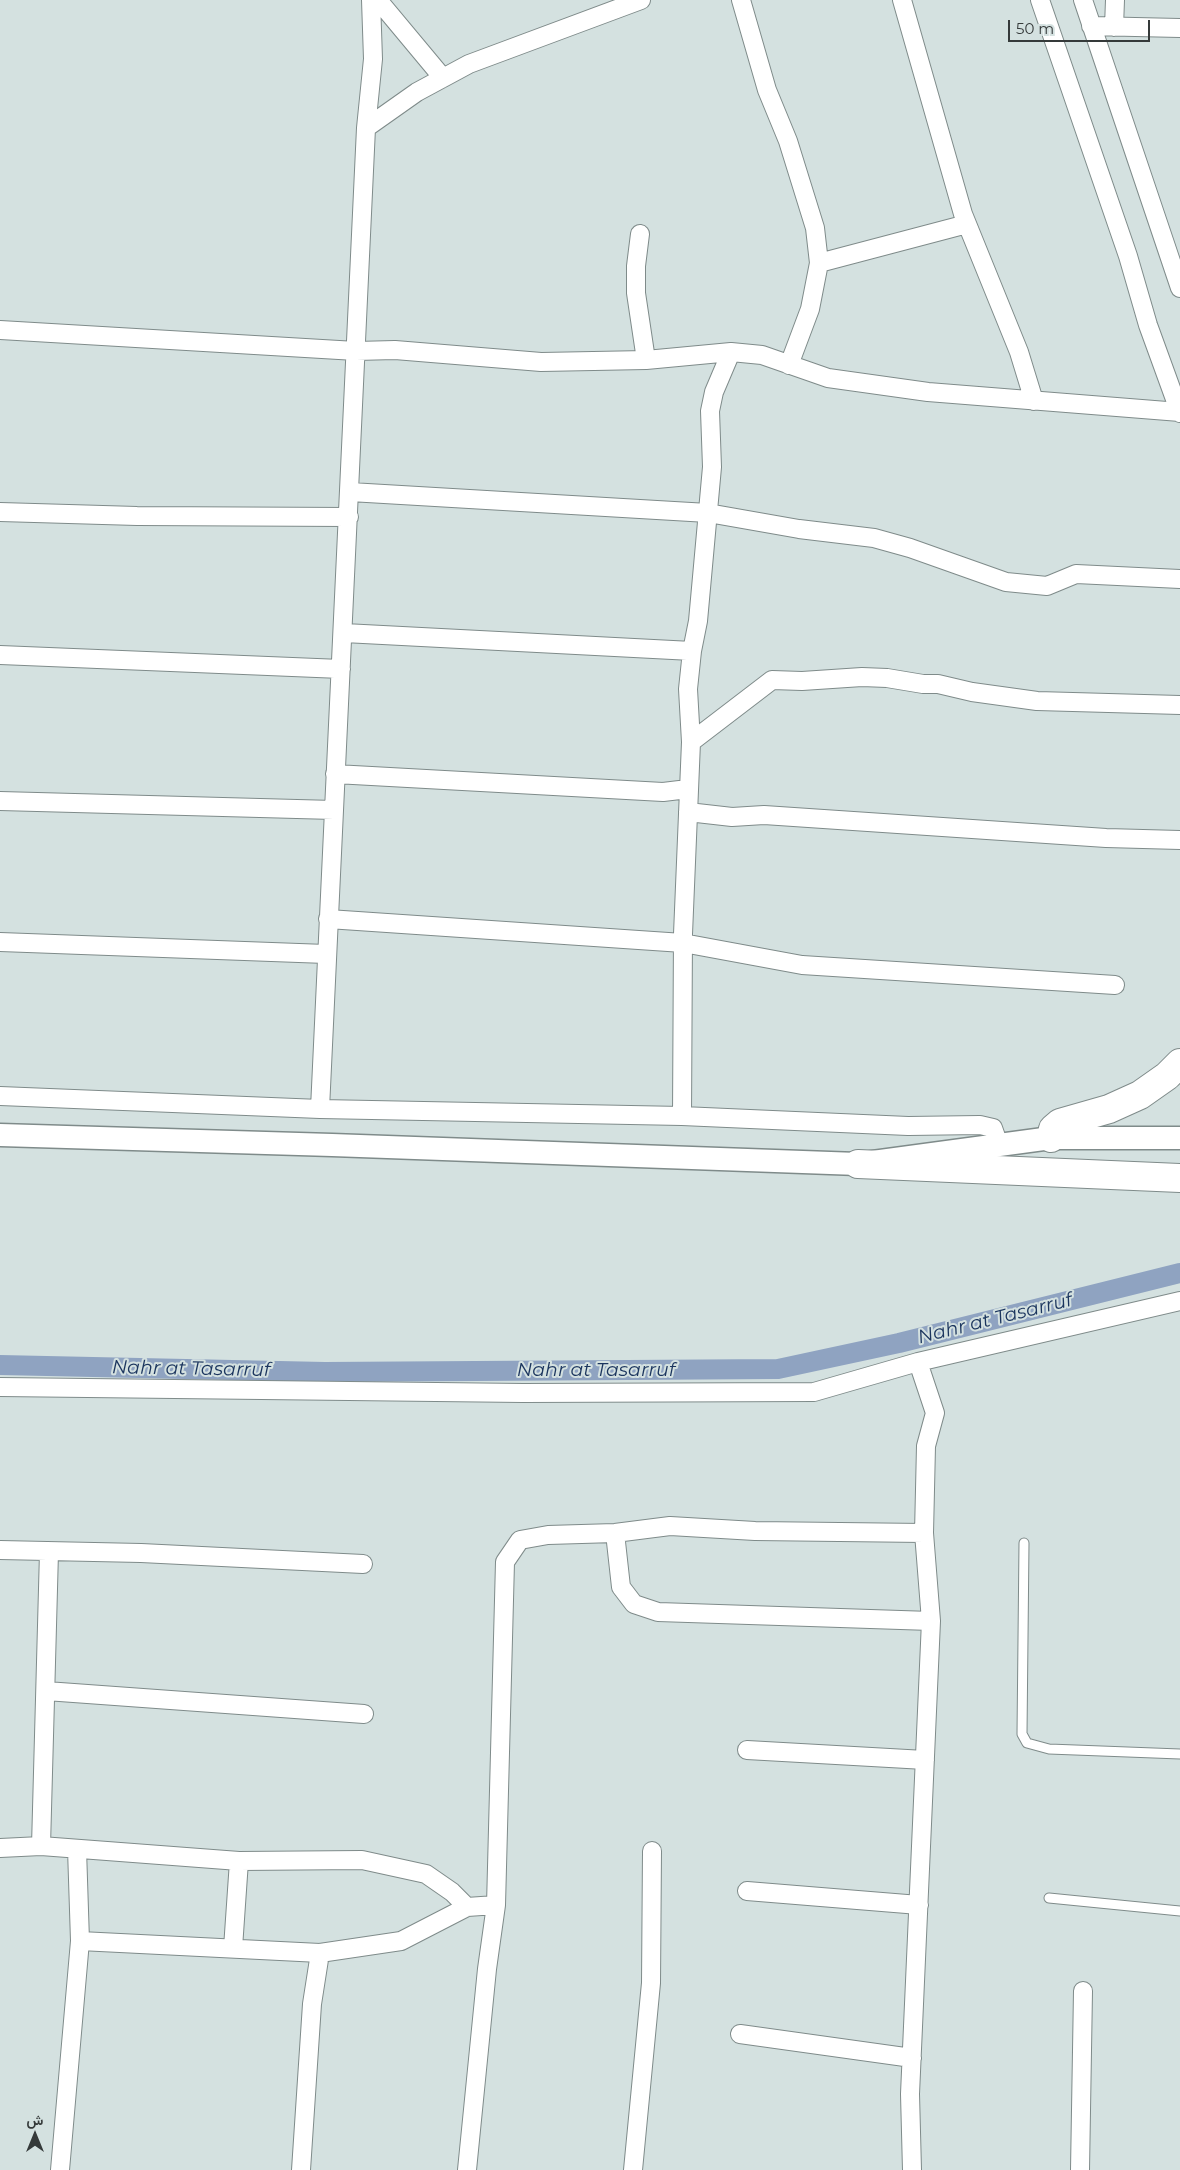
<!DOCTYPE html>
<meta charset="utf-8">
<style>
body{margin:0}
#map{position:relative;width:1180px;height:2170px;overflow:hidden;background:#d4e1e0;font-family:Montserrat,Vazirmatn,sans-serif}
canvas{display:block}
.north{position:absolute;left:10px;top:2110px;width:50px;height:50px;-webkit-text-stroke:4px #d4e1e0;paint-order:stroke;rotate:0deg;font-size:14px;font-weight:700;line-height:20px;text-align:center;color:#353a3a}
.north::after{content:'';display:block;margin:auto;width:18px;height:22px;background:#353a3a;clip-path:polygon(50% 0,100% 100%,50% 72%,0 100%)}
.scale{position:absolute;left:1008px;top:20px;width:142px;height:22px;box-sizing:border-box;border:2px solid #353a3a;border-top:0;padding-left:6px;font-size:15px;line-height:18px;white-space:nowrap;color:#353a3a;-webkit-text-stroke:4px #d4e1e0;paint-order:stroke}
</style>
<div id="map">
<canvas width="1180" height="2170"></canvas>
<div class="north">ش</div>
<div class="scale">50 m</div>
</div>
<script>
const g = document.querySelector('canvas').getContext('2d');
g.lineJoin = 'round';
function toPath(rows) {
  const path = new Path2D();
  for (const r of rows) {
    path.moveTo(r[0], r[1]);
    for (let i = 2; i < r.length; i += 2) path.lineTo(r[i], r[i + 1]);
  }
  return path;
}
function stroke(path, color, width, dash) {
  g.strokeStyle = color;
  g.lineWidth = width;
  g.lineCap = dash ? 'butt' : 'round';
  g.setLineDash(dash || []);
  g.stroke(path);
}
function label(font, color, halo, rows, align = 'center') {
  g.font = font + ' Montserrat,sans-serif';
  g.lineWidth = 4;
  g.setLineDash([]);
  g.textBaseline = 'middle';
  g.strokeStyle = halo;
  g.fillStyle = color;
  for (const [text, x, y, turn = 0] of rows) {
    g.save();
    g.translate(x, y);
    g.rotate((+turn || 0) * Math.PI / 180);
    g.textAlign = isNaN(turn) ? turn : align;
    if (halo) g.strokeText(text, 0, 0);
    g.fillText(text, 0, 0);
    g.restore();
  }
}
stroke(toPath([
 [0,1365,325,1372,778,1369,899,1343,1180,1273]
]), '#8fa3c1', 20);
const service = toPath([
 [1024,1543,1022,1734,1027,1743,1049,1749,1180,1754],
 [1049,1898,1180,1911]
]);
const minor = toPath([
 [378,0,443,78],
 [741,0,767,90,788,141,815,228,819,263,810,309,789,365],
 [902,0,963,214,1019,352,1034,401],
 [1040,0,1128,256,1148,325,1180,413],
 [1083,0,1180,288],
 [1091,26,1180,28],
 [1114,27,1115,0],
 [366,128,417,92,469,64,641,0],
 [640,234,636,266,636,293,646,360],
 [819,263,967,224],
 [0,330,356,351,395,350,541,362,646,360,731,352,762,355,828,378,928,392,1180,412],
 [350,492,708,513,799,529,874,538,910,548,1006,582,1047,586,1076,574,1180,579],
 [0,512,137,516,349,517],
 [344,633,692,651],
 [0,655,341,669],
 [691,742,772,680,802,681,862,677,887,678,923,684,938,684,972,692,1037,701,1180,705],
 [335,774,663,792,688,789],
 [0,801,334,810],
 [688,812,732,817,764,815,1106,838,1180,840],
 [328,919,683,943,802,965,1115,985],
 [0,942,326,954],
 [0,1096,320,1109,682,1116,908,1126,980,1125,993,1128,999,1145],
 [320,1109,366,128,373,59,371,0],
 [682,1116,683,934,691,742,688,689,692,651,698,621,712,467,710,411,714,392,731,352],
 [0,1387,523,1393,814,1392,918,1362],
 [615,1533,621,1587,634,1604,658,1612,931,1621],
 [0,1550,141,1553,363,1564],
 [46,1691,364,1714],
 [747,1750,925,1760],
 [41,1846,49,1552],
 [0,1848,41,1846,239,1861,362,1860,426,1874,452,1892,467,1907],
 [747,1891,919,1905],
 [496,1905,505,1562,520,1540,548,1535,615,1533,670,1526,755,1531,924,1533],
 [80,1941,320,1953,401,1941,467,1907,496,1905,487,1969,467,2170],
 [233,1948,239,1861],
 [740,2034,912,2058],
 [60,2170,80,1941,77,1849],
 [301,2170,312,2004,320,1953],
 [633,2170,651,1983,652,1851],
 [912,2170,910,2094,931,1621,924,1533,926,1446,935,1413,918,1362,1180,1301],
 [1080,2170,1083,1991]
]);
const tertiary = toPath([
 [0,1135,332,1145,858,1164,1051,1138,1180,1138]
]);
const trunk = toPath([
 [1051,1138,1053,1129,1060,1123,1109,1109,1140,1095,1167,1076,1180,1063],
 [858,1164,1180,1178]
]);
stroke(service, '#7f8b8a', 11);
stroke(minor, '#7f8b8a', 20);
stroke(tertiary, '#7f8b8a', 25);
stroke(trunk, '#7f8b8a', 30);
stroke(service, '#fff', 9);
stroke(minor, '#fff', 18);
stroke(tertiary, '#fff', 22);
stroke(trunk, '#fff', 28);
label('italic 19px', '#1b355e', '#d4e1e0', [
 ["Nahr at Tasarruf",995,1319,-14],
 ["Nahr at Tasarruf",191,1369,1],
 ["Nahr at Tasarruf",596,1370]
]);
</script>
